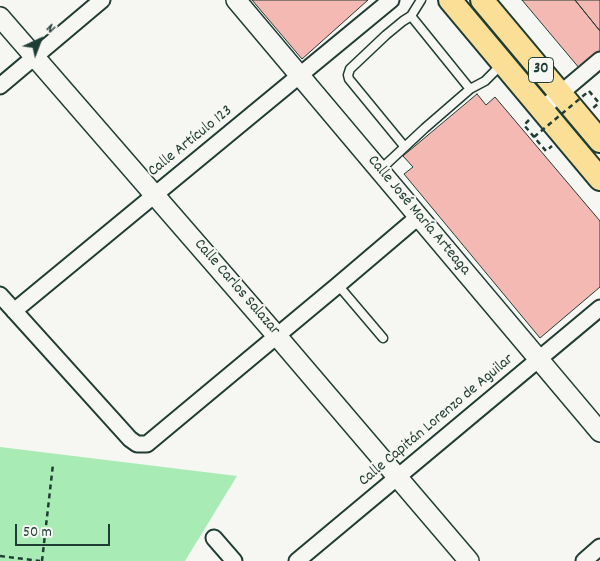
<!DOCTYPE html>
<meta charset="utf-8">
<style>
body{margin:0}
#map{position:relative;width:600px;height:561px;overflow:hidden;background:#f6f6f2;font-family:Dekko,sans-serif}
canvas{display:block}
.north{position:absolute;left:15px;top:15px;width:50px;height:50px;-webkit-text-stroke:4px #f6f6f2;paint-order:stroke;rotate:43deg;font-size:14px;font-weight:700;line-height:20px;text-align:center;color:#1f3d34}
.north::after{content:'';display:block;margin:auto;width:18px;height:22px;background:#1f3d34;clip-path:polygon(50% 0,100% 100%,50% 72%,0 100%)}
.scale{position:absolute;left:15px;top:524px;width:95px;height:22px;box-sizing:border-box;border:2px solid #1f3d34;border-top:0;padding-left:6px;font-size:15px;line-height:18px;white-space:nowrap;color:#1f3d34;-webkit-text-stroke:4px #f6f6f2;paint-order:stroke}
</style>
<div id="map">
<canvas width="600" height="561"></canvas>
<div class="north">N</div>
<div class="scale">50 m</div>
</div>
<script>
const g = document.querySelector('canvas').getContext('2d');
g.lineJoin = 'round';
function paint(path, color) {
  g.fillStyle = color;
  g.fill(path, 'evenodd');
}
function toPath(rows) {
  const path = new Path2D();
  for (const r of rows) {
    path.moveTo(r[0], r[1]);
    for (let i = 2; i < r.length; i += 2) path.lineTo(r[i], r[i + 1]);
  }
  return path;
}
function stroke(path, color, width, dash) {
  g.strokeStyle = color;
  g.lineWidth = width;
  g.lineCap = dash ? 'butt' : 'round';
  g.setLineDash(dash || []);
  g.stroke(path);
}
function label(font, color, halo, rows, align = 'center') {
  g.font = font + ' Dekko,sans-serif';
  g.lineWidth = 4;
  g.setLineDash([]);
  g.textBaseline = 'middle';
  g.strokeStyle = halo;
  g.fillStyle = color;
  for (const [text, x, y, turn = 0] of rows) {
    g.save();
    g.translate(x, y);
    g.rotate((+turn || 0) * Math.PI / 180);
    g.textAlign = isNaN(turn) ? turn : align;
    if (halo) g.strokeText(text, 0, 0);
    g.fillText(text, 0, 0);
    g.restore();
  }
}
paint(toPath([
 [0,447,237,476,185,561,0,561]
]), '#a9ebb4');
const building = toPath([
 [252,0,368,0,302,59,252,0],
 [522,0,575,0,600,31,600,52,580,69,522,0],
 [575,0,600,0,600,31,575,0],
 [477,94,486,105,495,97,600,221,600,287,540,338,404,174,413,167,403,156,477,94]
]);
paint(building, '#f5b9b4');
stroke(building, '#1f3d34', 1);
const service = toPath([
 [411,16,421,0],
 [404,146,349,79,348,75,350,69,386,35,403,21,411,16,470,89],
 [380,170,425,128,470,89,485,81,501,65],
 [338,285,383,338]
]);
const minor = toPath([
 [0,86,102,0],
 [542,109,600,60],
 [0,295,130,439,137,444,147,444,338,285,418,217],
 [14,311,391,0],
 [214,538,234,561],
 [297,561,600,308],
 [584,561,600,547]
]);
const tertiary = toPath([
 [236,0,600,432],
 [0,17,277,336,469,561]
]);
const primary = toPath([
 [450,0,600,179],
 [482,0,600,141]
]);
stroke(service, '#1f3d34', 11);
stroke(minor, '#1f3d34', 19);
stroke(tertiary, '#1f3d34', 22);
stroke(primary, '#1f3d34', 26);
stroke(toPath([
 [589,91,599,103,593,108],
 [529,120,524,125,534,137,546,151,552,146],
 [0,556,40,561],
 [42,561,53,464]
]), '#1f3d34', 2.5, [5, 4]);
stroke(service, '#f6f6f2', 8);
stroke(minor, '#f6f6f2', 15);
stroke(tertiary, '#f6f6f2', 19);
stroke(primary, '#fbdf96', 22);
stroke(toPath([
 [534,137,589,91]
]), '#1f3d34', 2.5, [5, 4]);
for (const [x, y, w] of [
 [541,70,25]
]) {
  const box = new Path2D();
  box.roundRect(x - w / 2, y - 12.5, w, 25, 4);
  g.fillStyle = '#f6f6f2';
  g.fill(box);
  stroke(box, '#1f3d34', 1);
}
label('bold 15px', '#1f3d34', null, [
 ["30",541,70]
]);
label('16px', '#1f3d34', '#f6f6f2', [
 ["Calle Artículo 123",191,142,-39],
 ["Calle José María Arteaga",418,216,50],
 ["Calle Carlos Salazar",236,288,49],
 ["Calle Capitán Lorenzo de Aguilar",437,421,-40]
]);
</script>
